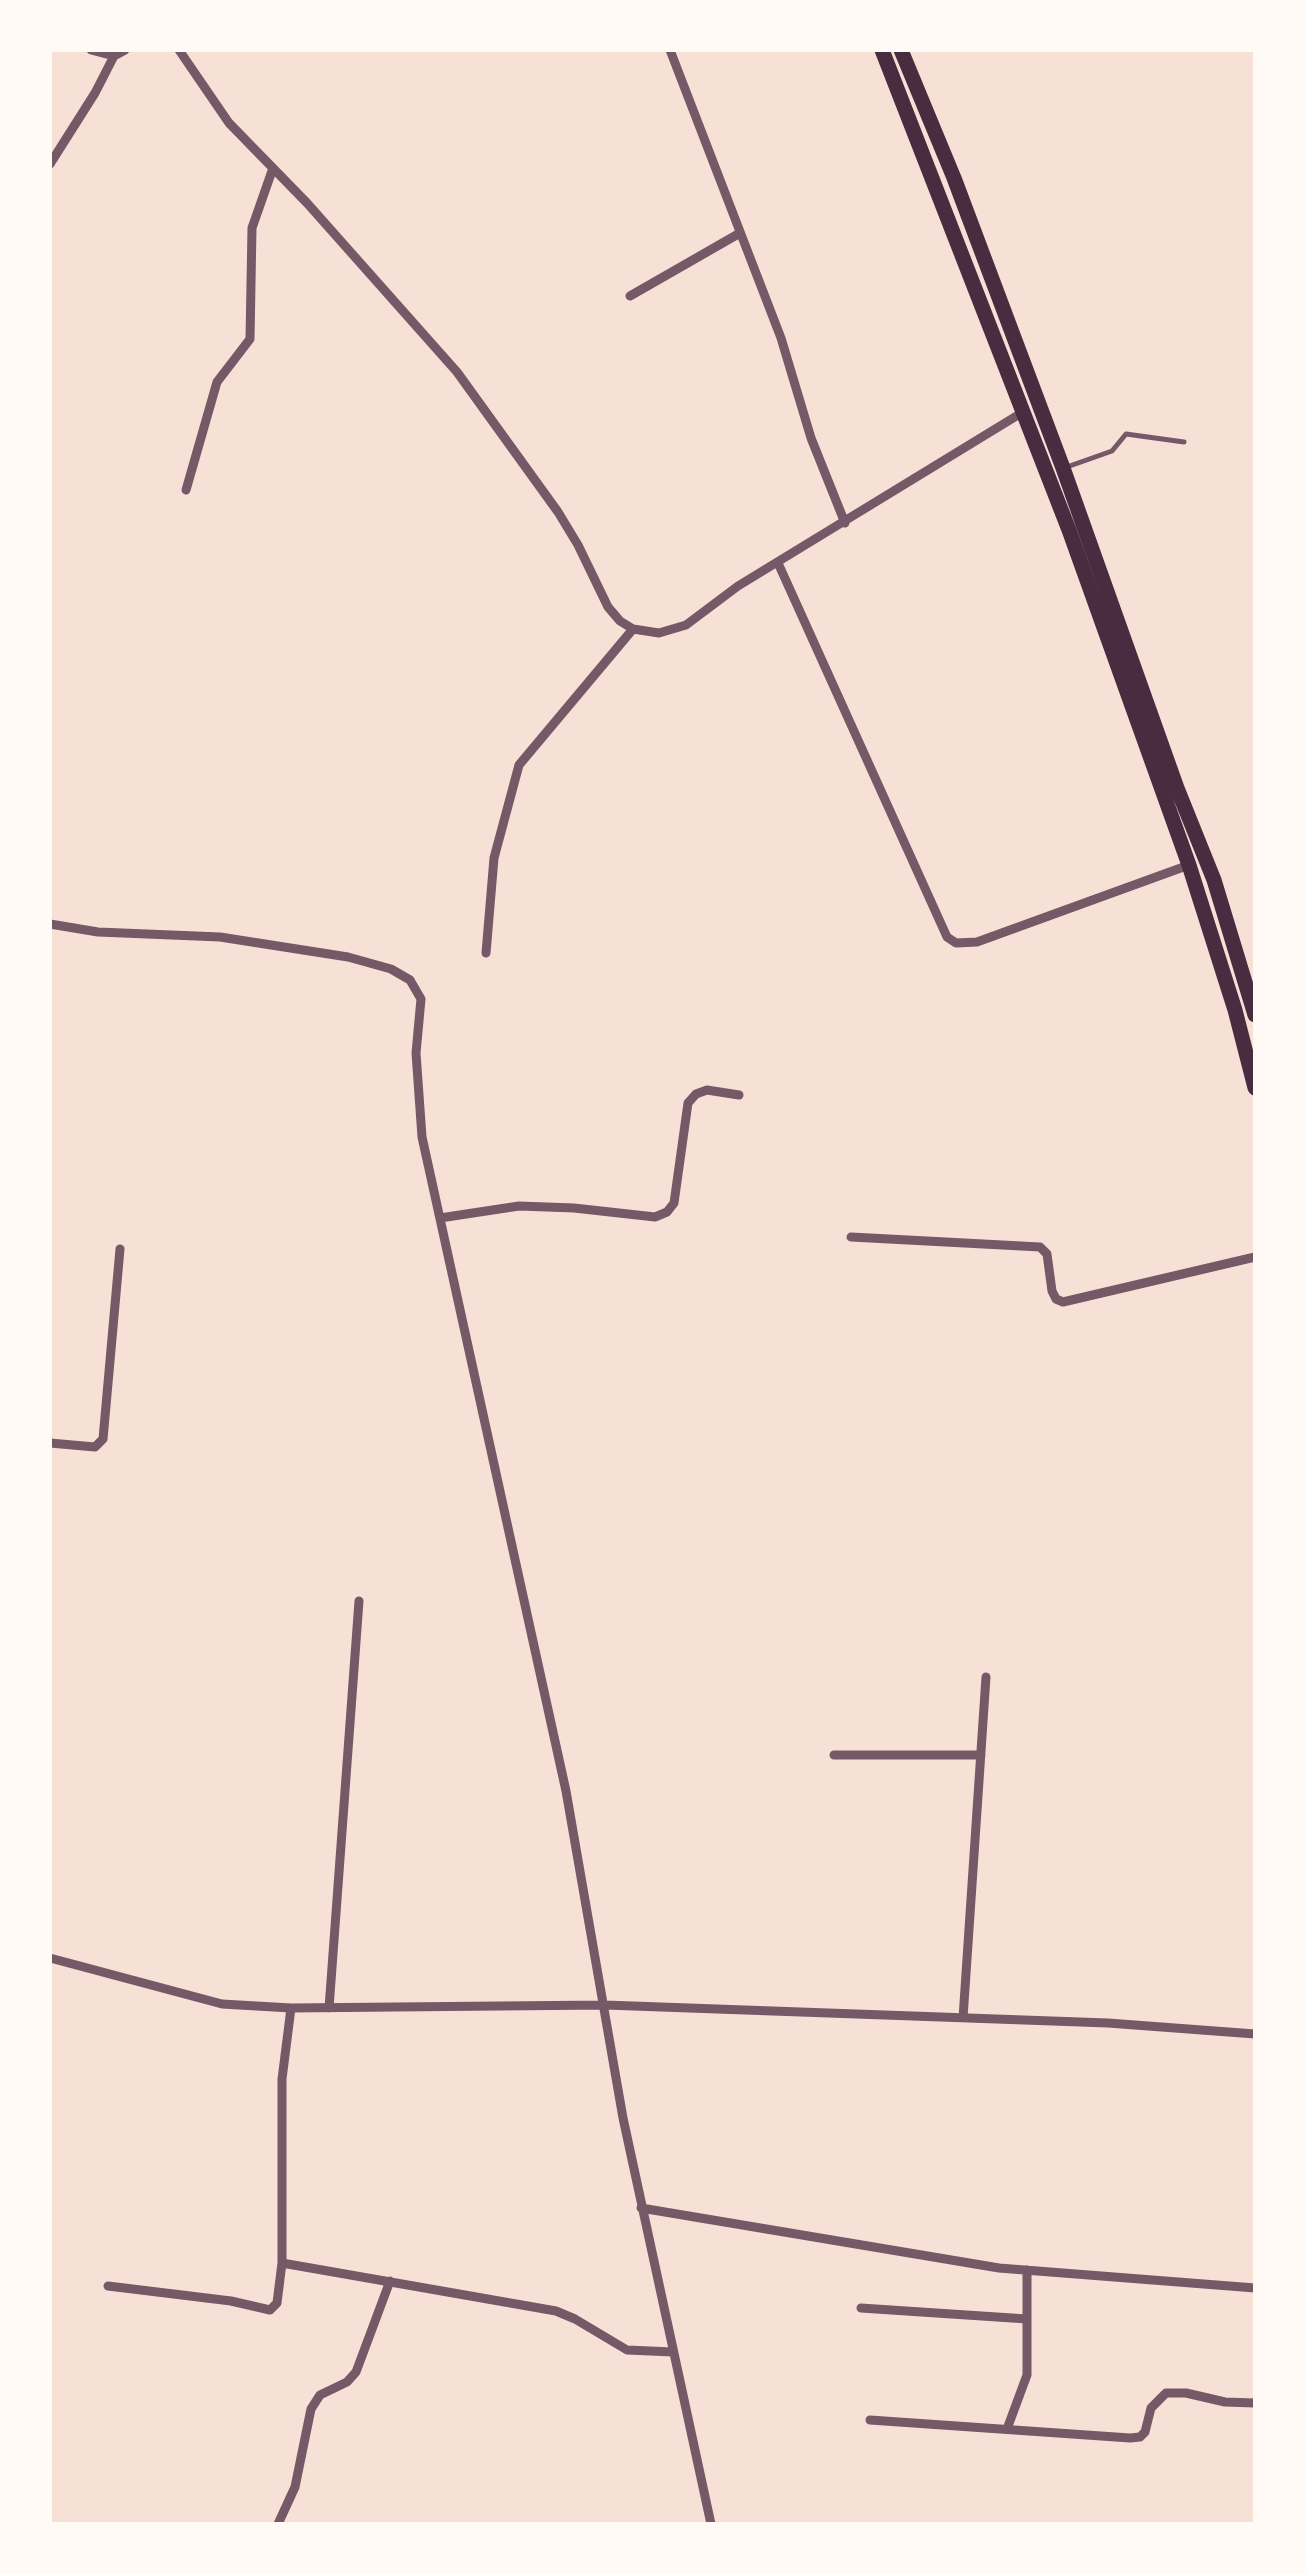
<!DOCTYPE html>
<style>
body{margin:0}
#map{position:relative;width:1305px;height:2574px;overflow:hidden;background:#f7e1d7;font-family:Karla,sans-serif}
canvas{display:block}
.frame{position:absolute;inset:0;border:52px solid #fffaf5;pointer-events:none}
</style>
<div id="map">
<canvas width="1305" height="2574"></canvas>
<div class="frame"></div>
</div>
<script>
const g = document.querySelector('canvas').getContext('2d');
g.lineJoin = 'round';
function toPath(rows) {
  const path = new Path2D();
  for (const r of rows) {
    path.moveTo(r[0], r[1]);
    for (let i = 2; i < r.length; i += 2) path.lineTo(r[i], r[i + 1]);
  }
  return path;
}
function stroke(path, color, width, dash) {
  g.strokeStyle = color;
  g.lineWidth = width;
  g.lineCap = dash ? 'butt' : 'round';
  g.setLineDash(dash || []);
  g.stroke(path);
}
stroke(toPath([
 [1064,468,1112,451,1126,434,1184,442]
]), '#755966', 5);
stroke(toPath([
 [91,50,114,56,125,50],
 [179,50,229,123,307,203,457,372,558,512,578,545,608,607,620,621,633,629,659,633,686,625,738,586,1023,412],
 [670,50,781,338,811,438,845,523],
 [50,164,95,93,114,56],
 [630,296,740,233],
 [186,490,217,382,250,339,252,228,273,168],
 [778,563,947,937,956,943,977,942,1189,865],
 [50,924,98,932,220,937,348,957,391,969,410,980,421,999,416,1053,422,1137,566,1791,623,2118,711,2524],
 [486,953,494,858,519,765,633,629],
 [440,1218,519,1206,574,1208,655,1217,667,1212,674,1203,688,1103,696,1094,707,1090,739,1095],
 [851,1237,1040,1247,1047,1254,1052,1291,1056,1299,1063,1302,1255,1257],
 [50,1443,95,1447,103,1439,120,1249],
 [834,1755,981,1755],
 [50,1958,222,2004,291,2008,605,2005,1108,2023,1255,2034],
 [329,2008,359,1601],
 [963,2018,986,1677],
 [641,2208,999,2268,1255,2288],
 [282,2263,556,2311,575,2319,627,2350,673,2352],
 [108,2286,231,2301,270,2310,277,2303,282,2263,282,2079,291,2008],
 [861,2308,1027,2319],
 [870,2420,1130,2438,1140,2437,1145,2432,1151,2408,1166,2393,1186,2393,1225,2402,1255,2403],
 [1007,2429,1027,2375,1027,2270],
 [278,2524,295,2487,311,2409,320,2395,347,2382,356,2372,390,2281]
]), '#755966', 9);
stroke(toPath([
 [882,50,1069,530,1189,865,1235,1010,1255,1088],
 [901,50,954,178,1063,468,1177,788,1214,880,1255,1015]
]), '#4a2c40', 15);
</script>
